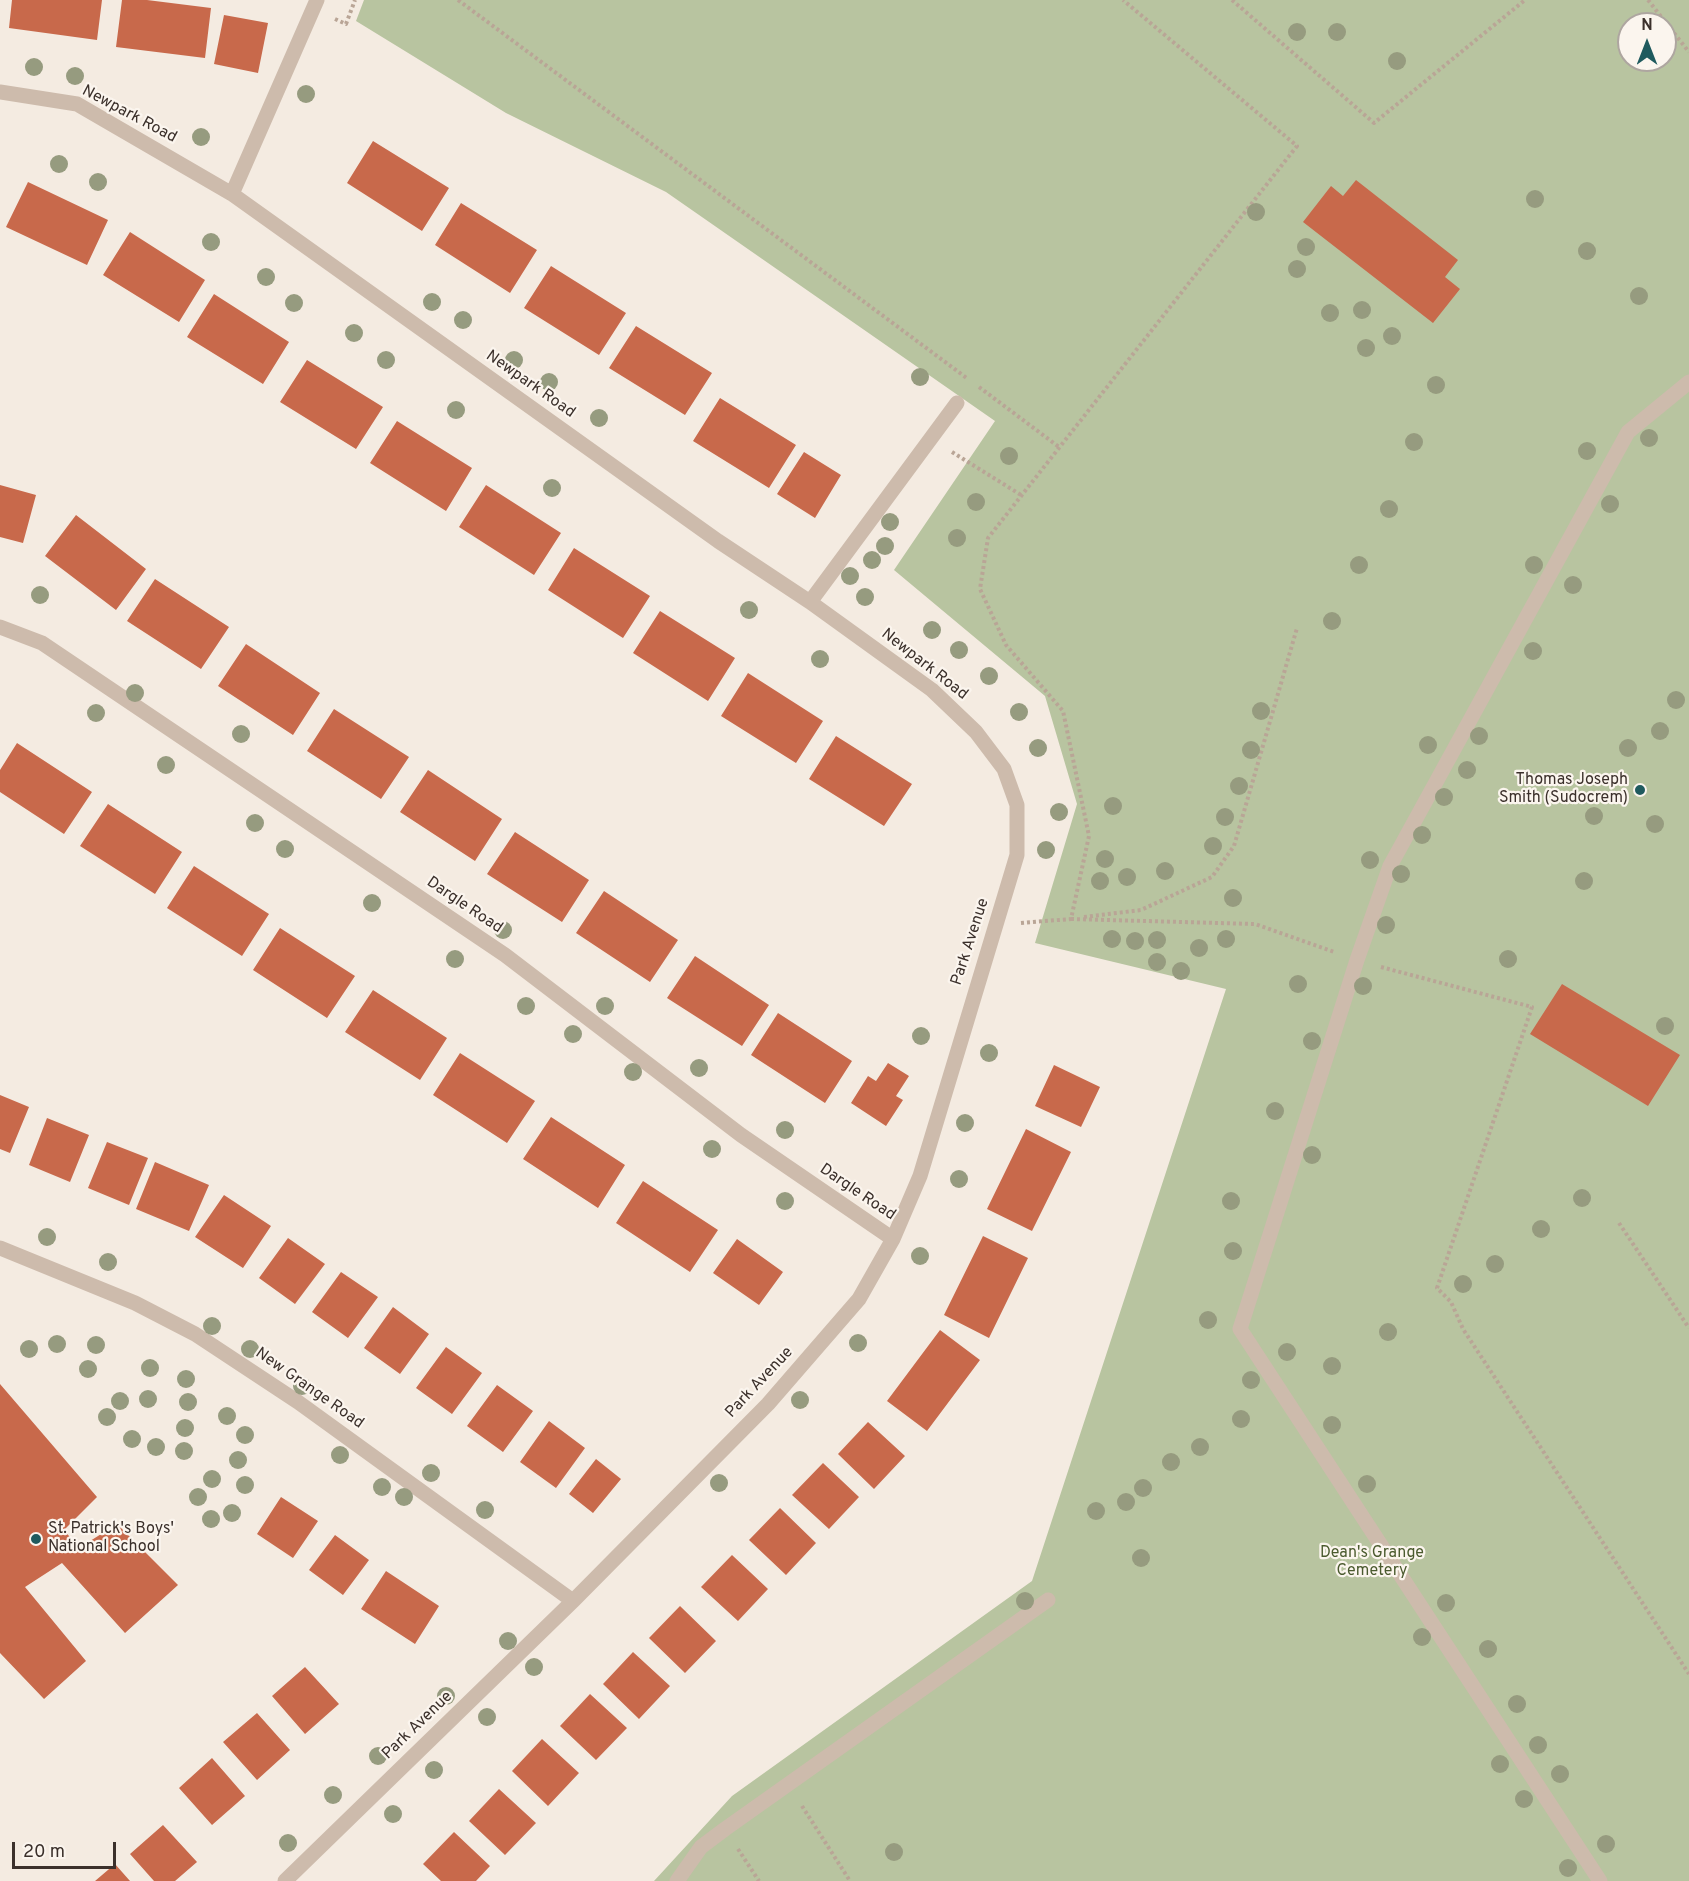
<!DOCTYPE html>
<style>
body{margin:0}
#map{position:relative;width:1689px;height:1881px;overflow:hidden;background:#f4ebe1;font-family:Overpass,sans-serif}
canvas{display:block}
.north{position:absolute;left:1617px;top:12px;width:60px;height:60px;box-sizing:border-box;background:#fbf5ee;border:2px solid #aea6a0;border-radius:50%;rotate:0deg;font-size:16px;font-weight:700;line-height:24px;text-align:center;color:#3b302b}
.north::after{content:'';display:block;margin:auto;width:21px;height:27px;background:#1f5a5e;clip-path:polygon(50% 0,100% 100%,50% 72%,0 100%)}
.scale{position:absolute;left:12px;top:1842px;width:104px;height:27px;box-sizing:border-box;border:3px solid #3b302b;border-top:0;padding-left:8px;font-size:18px;line-height:21px;white-space:nowrap;color:#3b302b;-webkit-text-stroke:4px #fbf5ee;paint-order:stroke}
</style>
<div id="map">
<canvas width="1689" height="1881"></canvas>
<div class="north">N</div>
<div class="scale">20 m</div>
</div>
<script>
const g = document.querySelector('canvas').getContext('2d');
g.lineJoin = 'round';
function paint(path, color) {
  g.fillStyle = color;
  g.fill(path, 'evenodd');
}
function toPath(rows) {
  const path = new Path2D();
  for (const r of rows) {
    path.moveTo(r[0], r[1]);
    for (let i = 2; i < r.length; i += 2) path.lineTo(r[i], r[i + 1]);
  }
  return path;
}
function stroke(path, color, width, dash) {
  g.strokeStyle = color;
  g.lineWidth = width;
  g.lineCap = dash ? 'butt' : 'round';
  g.setLineDash(dash || []);
  g.stroke(path);
}
function label(font, color, halo, rows, align = 'center') {
  g.font = font + ' Overpass,sans-serif';
  g.lineWidth = 4.5;
  g.setLineDash([]);
  g.textBaseline = 'middle';
  g.strokeStyle = halo;
  g.fillStyle = color;
  for (const [text, x, y, turn = 0] of rows) {
    g.save();
    g.translate(x, y);
    g.rotate((+turn || 0) * Math.PI / 180);
    g.textAlign = isNaN(turn) ? turn : align;
    if (halo) g.strokeText(text, 0, 0);
    g.fillText(text, 0, 0);
    g.restore();
  }
}
paint(toPath([
 [364,0,1689,0,1689,1881,654,1881,732,1796,1032,1581,1226,989,1035,943,1077,804,1045,696,894,570,995,421,666,192,506,113,356,21],
 [1629,24,1665,24,1665,60,1629,60]
]), '#b8c4a0');
paint(toPath([
 [12,0,102,0,97,40,9,28],
 [122,0,147,0,211,8,205,58,116,47],
 [224,15,268,23,258,73,214,64],
 [373,141,449,188,422,231,347,183],
 [1356,180,1458,260,1445,277,1460,289,1433,323,1303,222,1331,186,1343,196],
 [28,182,108,220,87,265,6,227],
 [461,203,537,250,510,293,435,245],
 [130,232,205,280,179,322,103,275],
 [551,266,626,313,599,355,524,308],
 [214,294,289,342,263,384,187,337],
 [636,326,712,373,685,415,609,368],
 [307,360,383,407,356,449,280,402],
 [720,398,796,445,769,488,693,441],
 [397,421,472,468,446,511,370,463],
 [804,452,841,475,815,518,777,494],
 [0,485,36,495,23,543,0,537],
 [486,485,561,533,534,575,459,527],
 [76,515,146,569,116,610,45,556],
 [574,548,650,596,623,638,548,590],
 [155,579,229,627,201,669,127,621],
 [660,611,735,658,708,701,633,653],
 [246,644,320,693,293,735,218,686],
 [748,673,823,721,796,763,721,716],
 [334,709,409,757,381,799,307,751],
 [836,736,912,784,884,826,809,779],
 [17,743,92,792,64,834,0,792,0,770],
 [428,770,502,819,475,861,400,812],
 [108,804,182,852,155,894,80,846],
 [515,832,589,880,562,922,487,874],
 [194,866,269,914,242,956,167,908],
 [604,891,678,940,650,982,576,933],
 [280,928,355,976,327,1018,253,970],
 [695,956,769,1005,742,1046,667,998],
 [1562,984,1680,1055,1648,1106,1530,1034],
 [373,990,447,1038,420,1080,345,1032],
 [778,1013,852,1061,825,1103,751,1055],
 [460,1053,535,1101,507,1143,433,1095],
 [888,1063,909,1076,896,1096,903,1100,886,1126,851,1103,868,1076,876,1081],
 [1054,1065,1100,1087,1081,1127,1035,1106],
 [0,1095,29,1107,10,1153,0,1149],
 [551,1117,625,1165,598,1208,523,1159],
 [47,1118,89,1135,70,1182,29,1165],
 [1026,1129,1071,1152,1032,1231,987,1209],
 [107,1142,148,1158,129,1205,88,1188],
 [155,1162,209,1185,189,1231,136,1209],
 [643,1181,718,1230,690,1272,616,1223],
 [224,1195,271,1226,243,1268,195,1237],
 [983,1236,1028,1258,989,1338,944,1315],
 [288,1238,325,1264,295,1304,259,1278],
 [737,1239,783,1272,759,1305,713,1273],
 [341,1272,378,1297,348,1338,312,1312],
 [393,1307,429,1334,400,1374,364,1348],
 [940,1330,980,1360,927,1431,887,1401],
 [446,1347,482,1373,452,1414,416,1388],
 [0,1384,97,1497,64,1530,79,1548,117,1524,178,1585,125,1633,62,1563,25,1587,86,1661,44,1699,0,1653],
 [497,1385,533,1411,503,1452,467,1426],
 [549,1421,585,1448,556,1488,520,1462],
 [868,1422,905,1456,874,1489,838,1454],
 [596,1459,621,1479,593,1513,569,1494],
 [823,1463,859,1497,829,1529,792,1495],
 [281,1497,318,1521,293,1558,257,1534],
 [780,1508,816,1543,786,1575,749,1540],
 [335,1535,369,1560,343,1595,309,1570],
 [732,1555,768,1589,738,1621,701,1587],
 [386,1571,439,1606,415,1644,361,1609],
 [680,1606,716,1641,685,1673,649,1638],
 [633,1652,670,1686,639,1719,603,1684],
 [305,1667,339,1704,305,1734,272,1696],
 [590,1694,627,1728,596,1760,560,1726],
 [257,1713,290,1750,257,1780,223,1742],
 [542,1739,579,1773,548,1806,512,1771],
 [212,1758,245,1796,212,1825,179,1788],
 [499,1789,536,1823,505,1855,469,1821],
 [163,1825,197,1862,175,1881,154,1881,130,1854],
 [454,1832,490,1866,476,1881,441,1881,423,1864],
 [115,1864,130,1881,95,1881]
]), '#c8694b');
stroke(toPath([
 [458,0,968,379],
 [1232,0,1374,123,1525,0],
 [1648,0,1689,52],
 [335,19,346,24,355,0],
 [979,387,1059,447],
 [952,452,1021,495],
 [1084,917,1141,910,1212,877,1234,846,1297,628],
 [1071,919,1255,924,1334,952],
 [1021,923,1071,919,1089,836,1063,711,1006,645,980,589,988,538,1297,146,1123,0],
 [1381,967,1532,1007,1437,1288,1451,1302,1463,1329,1689,1674],
 [1619,1223,1689,1328],
 [802,1806,850,1881],
 [738,1849,759,1881]
]), '#b9a596', 4, [3, 3]);
stroke(toPath([
 [677,1881,701,1847,725,1829,1048,1600],
 [1600,1881,1240,1329,1357,960,1390,866,1628,432,1689,382]
]), '#cdbbac', 15);
stroke(toPath([
 [0,92,77,104,232,194,718,541,810,602,932,690,976,732,1004,769,1017,805,1017,855,920,1176,893,1239,859,1299,768,1404,573,1601,285,1881],
 [232,194,317,0],
 [810,602,957,403],
 [0,627,42,643,505,955,741,1135,893,1239],
 [0,1248,135,1303,195,1334,298,1402,573,1601]
]), '#cdbbac', 15);
g.fillStyle = '#969b7f';
for (const [x, y] of [
 [1297,32],
 [1337,32],
 [1397,61],
 [34,67],
 [75,76],
 [306,94],
 [201,137],
 [59,164],
 [98,182],
 [1535,199],
 [1256,212],
 [211,242],
 [1306,247],
 [1587,251],
 [1297,269],
 [266,277],
 [1639,296],
 [432,302],
 [294,303],
 [1362,310],
 [1330,313],
 [463,320],
 [354,333],
 [1392,336],
 [1366,348],
 [386,360],
 [514,360],
 [920,377],
 [549,382],
 [1436,385],
 [456,410],
 [599,418],
 [1649,438],
 [1414,442],
 [1587,451],
 [1009,456],
 [552,488],
 [976,502],
 [1610,504],
 [1389,509],
 [890,522],
 [957,538],
 [885,546],
 [872,560],
 [1359,565],
 [1534,565],
 [850,576],
 [1573,585],
 [40,595],
 [865,597],
 [749,610],
 [1332,621],
 [932,630],
 [959,650],
 [1533,651],
 [820,659],
 [989,676],
 [135,693],
 [1676,700],
 [1261,711],
 [1019,712],
 [96,713],
 [1660,731],
 [241,734],
 [1479,736],
 [1428,745],
 [1038,748],
 [1628,748],
 [1251,750],
 [166,765],
 [1467,770],
 [1239,786],
 [1444,797],
 [1113,806],
 [1059,812],
 [1594,816],
 [1225,817],
 [255,823],
 [1655,824],
 [1422,835],
 [1213,846],
 [285,849],
 [1046,850],
 [1105,859],
 [1370,860],
 [1165,871],
 [1401,874],
 [1127,877],
 [1100,881],
 [1584,881],
 [1233,898],
 [372,903],
 [1386,925],
 [503,930],
 [1112,939],
 [1226,939],
 [1157,940],
 [1135,941],
 [1199,948],
 [455,959],
 [1508,959],
 [1157,962],
 [1181,971],
 [1298,984],
 [1363,986],
 [526,1006],
 [605,1006],
 [1665,1026],
 [573,1034],
 [921,1036],
 [1312,1041],
 [989,1053],
 [699,1068],
 [633,1072],
 [1275,1111],
 [965,1123],
 [785,1130],
 [712,1149],
 [1312,1155],
 [959,1179],
 [1582,1198],
 [785,1201],
 [1231,1201],
 [1541,1229],
 [47,1237],
 [1233,1251],
 [920,1256],
 [108,1262],
 [1495,1264],
 [1463,1284],
 [1208,1320],
 [212,1326],
 [1388,1332],
 [858,1343],
 [57,1344],
 [96,1345],
 [29,1349],
 [250,1349],
 [1287,1352],
 [1332,1366],
 [150,1368],
 [88,1369],
 [186,1379],
 [1251,1380],
 [302,1386],
 [148,1399],
 [800,1400],
 [120,1401],
 [188,1402],
 [227,1416],
 [107,1417],
 [1241,1419],
 [1332,1425],
 [185,1428],
 [245,1435],
 [132,1439],
 [156,1447],
 [1200,1447],
 [184,1451],
 [340,1455],
 [238,1460],
 [1171,1462],
 [431,1473],
 [212,1479],
 [719,1483],
 [1367,1484],
 [245,1485],
 [382,1487],
 [1143,1488],
 [198,1497],
 [404,1497],
 [1126,1502],
 [485,1510],
 [1096,1511],
 [232,1513],
 [211,1519],
 [1141,1558],
 [1025,1601],
 [1446,1603],
 [1422,1637],
 [508,1641],
 [1488,1649],
 [534,1667],
 [446,1696],
 [1517,1704],
 [487,1717],
 [1538,1745],
 [378,1756],
 [1500,1764],
 [434,1770],
 [1560,1774],
 [333,1795],
 [1524,1799],
 [393,1814],
 [288,1843],
 [1606,1844],
 [894,1852],
 [1568,1868]
]) {
  g.beginPath();
  g.arc(x, y, 9, 0, 2 * Math.PI);
  g.fill();
}
for (const [x, y, r, color] of [
 [1640,790,6,"#1f5a5e"],
 [36,1539,6,"#1f5a5e"]
]) {
  const dot = new Path2D();
  dot.arc(x, y, r, 0, 2 * Math.PI);
  g.fillStyle = color;
  g.fill(dot);
  stroke(dot, '#fbf5ee', 2);
}
label('16px', '#3b302b', '#fbf5ee', [
 ["Newpark Road",129,115,28],
 ["Newpark Road",530,385,35],
 ["Newpark Road",924,665,38],
 ["Dargle Road",464,906,34],
 ["Park Avenue",971,942,-72],
 ["Dargle Road",857,1193,34],
 ["Park Avenue",760,1383,-47],
 ["New Grange Road",309,1389,35],
 ["Park Avenue",418,1726,-44]
]);
label('16px', '#3b302b', '#fbf5ee', [
 ["Thomas Joseph",1628,781],
 ["Smith (Sudocrem)",1628,799],
 ["St. Patrick's Boys'",48,1530,"left"],
 ["National School",48,1548,"left"]
], 'right');
label('16px', '#4a5a2e', '#fbf5ee', [
 ["Dean's Grange",1372,1554],
 ["Cemetery",1372,1572]
]);
</script>
